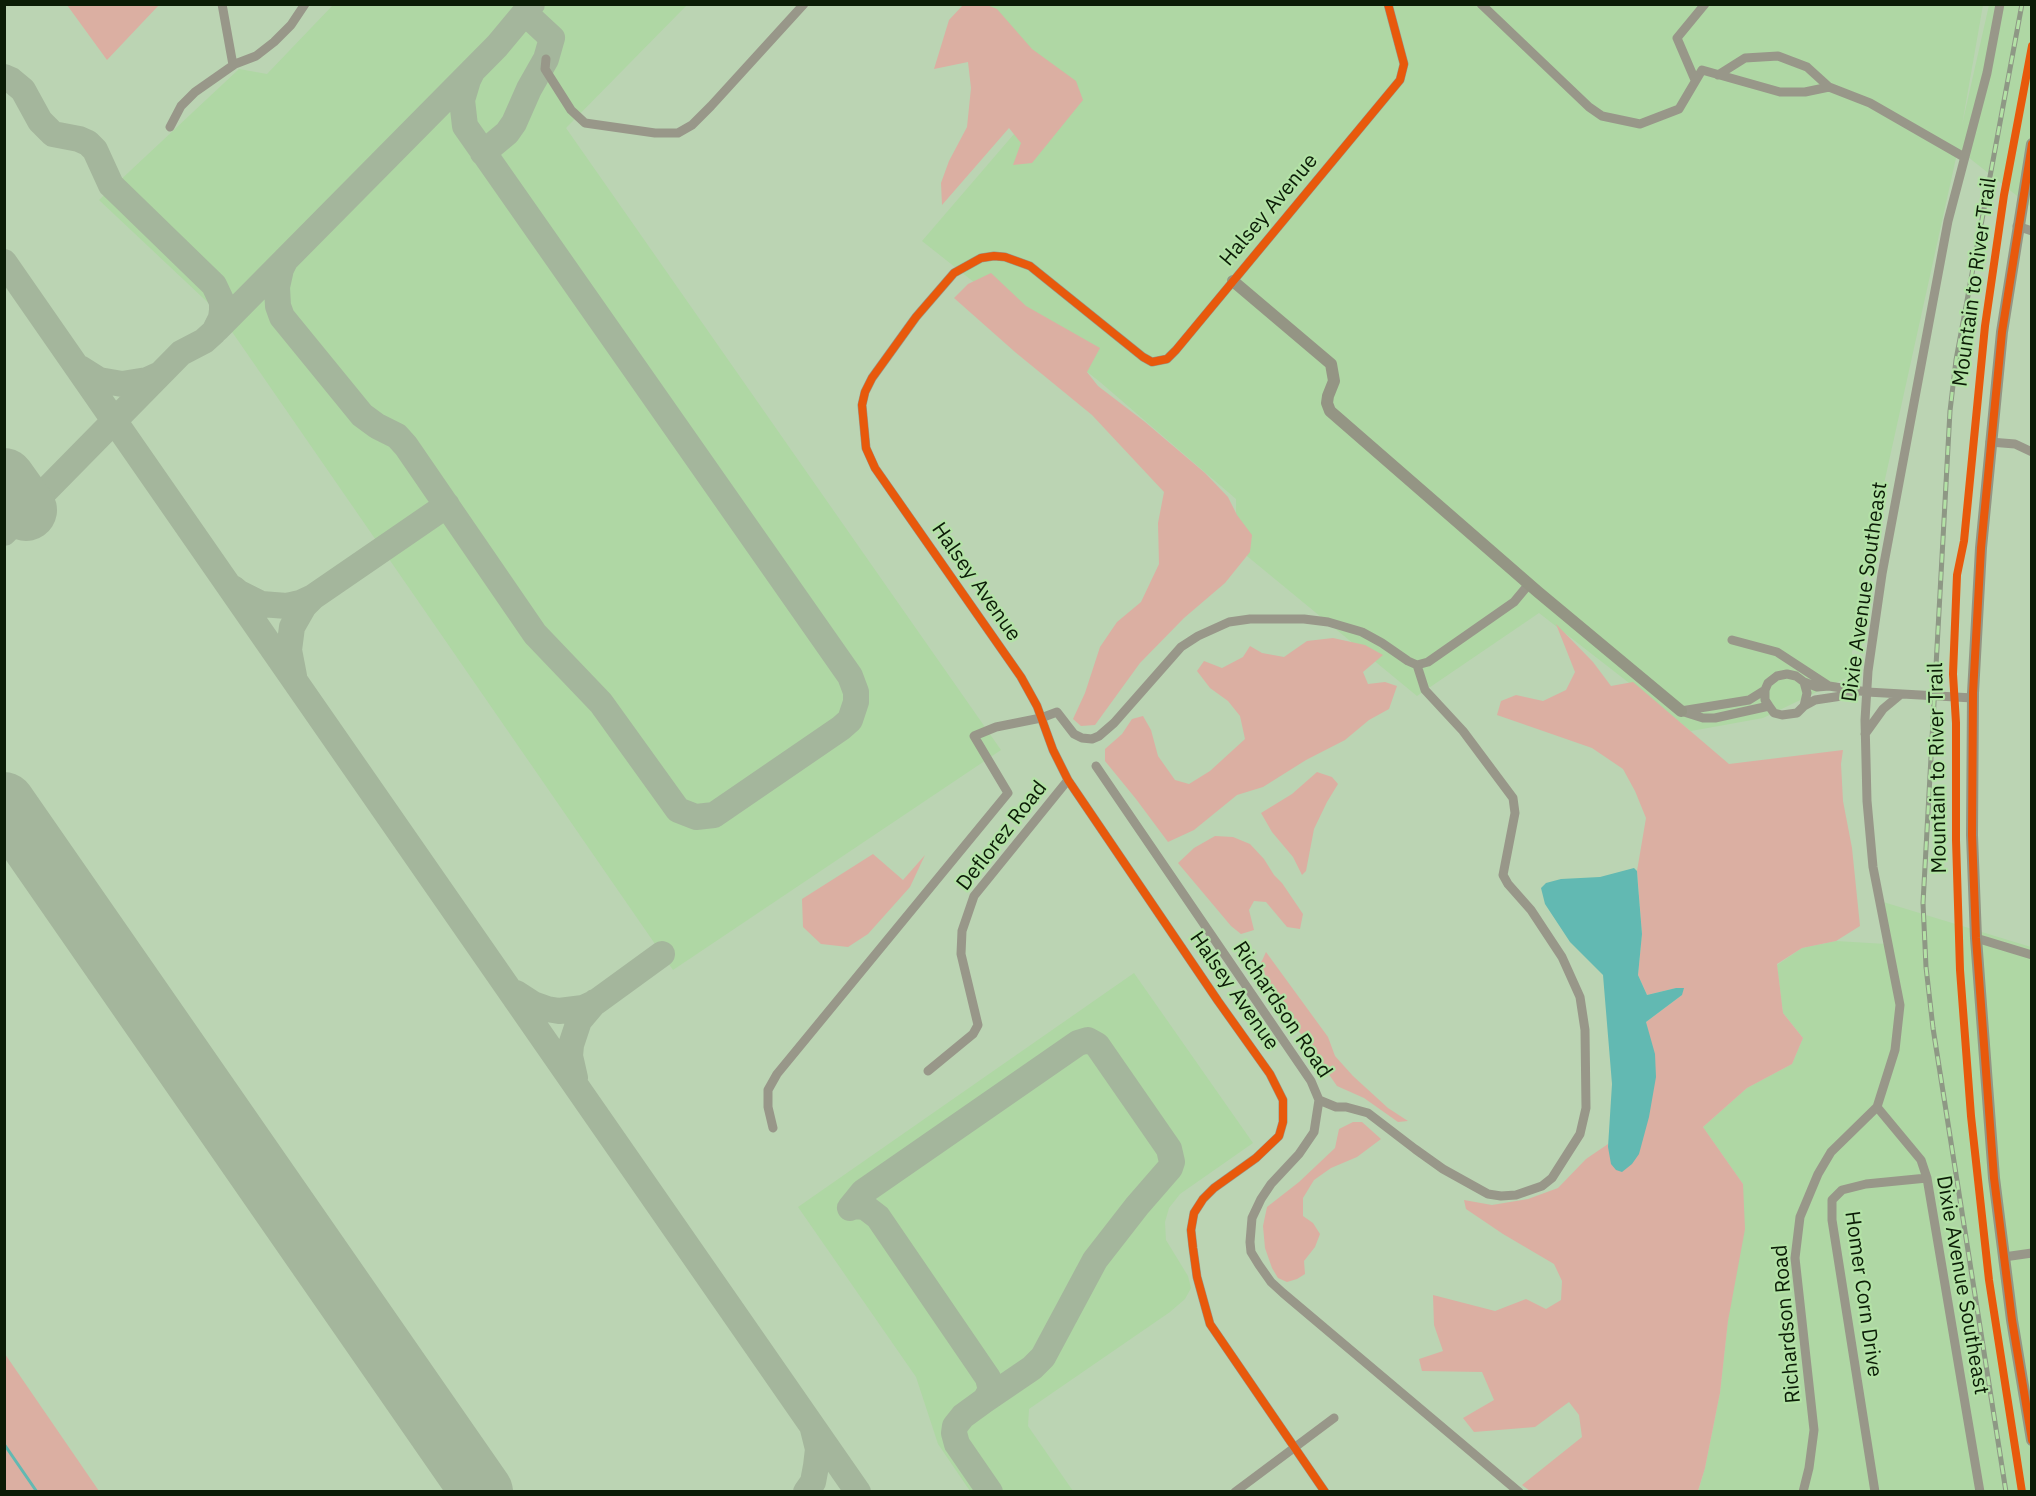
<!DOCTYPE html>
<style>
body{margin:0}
#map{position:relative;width:2036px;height:1496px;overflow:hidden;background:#bbd4b3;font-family:"IBM Plex Sans",sans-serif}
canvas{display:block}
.frame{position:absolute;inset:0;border:6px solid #0b1c06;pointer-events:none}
</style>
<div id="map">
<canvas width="2036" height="1496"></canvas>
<div class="frame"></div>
</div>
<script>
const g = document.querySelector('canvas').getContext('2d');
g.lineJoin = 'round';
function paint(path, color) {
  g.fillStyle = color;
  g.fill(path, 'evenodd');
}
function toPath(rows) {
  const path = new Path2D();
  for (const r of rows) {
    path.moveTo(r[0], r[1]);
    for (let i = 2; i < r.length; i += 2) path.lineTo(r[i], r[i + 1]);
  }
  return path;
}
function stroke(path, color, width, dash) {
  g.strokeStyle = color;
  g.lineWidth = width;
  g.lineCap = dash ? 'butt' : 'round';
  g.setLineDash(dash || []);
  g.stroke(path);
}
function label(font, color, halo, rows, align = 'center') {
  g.font = font + ' "IBM Plex Sans",sans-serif';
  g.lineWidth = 4.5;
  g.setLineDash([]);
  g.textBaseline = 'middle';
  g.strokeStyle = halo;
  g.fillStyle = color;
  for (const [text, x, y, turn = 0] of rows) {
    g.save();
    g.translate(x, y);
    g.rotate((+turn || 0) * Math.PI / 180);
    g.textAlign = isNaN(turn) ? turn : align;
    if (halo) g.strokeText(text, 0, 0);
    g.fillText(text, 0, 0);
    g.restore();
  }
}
paint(toPath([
 [333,5,687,5,566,128,1001,750,673,970,219,313,99,200,239,69,267,74],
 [964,5,1983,5,1962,125,1989,5,2031,5,2031,207,1958,149,1868,556,1848,677,1763,718,1691,731,1539,613,1417,696,1236,547,1236,499,1100,382,922,241,1057,84],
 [1880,901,2031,947,2031,1491,1698,1492,1705,1468,1720,1393,1743,1184,1703,1127,1747,1088,1792,1064,1803,1038,1783,1013,1777,965,1802,948,1836,941,1886,944],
 [1134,973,1253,1143,1180,1194,1169,1208,1165,1222,1166,1240,1188,1276,1191,1288,1185,1299,1170,1312,1029,1409,1028,1426,1073,1491,970,1491,938,1444,916,1377,798,1207]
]), '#afd7a4');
paint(toPath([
 [67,5,159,5,107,60],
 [963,5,987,5,997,9,1032,49,1076,81,1083,100,1032,163,1013,165,1021,143,1009,128,942,205,941,183,949,161,967,127,971,88,968,62,934,69,949,20],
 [991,273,1026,306,1100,348,1087,372,1098,386,1145,422,1205,473,1228,497,1237,515,1252,535,1250,552,1225,583,1184,618,1140,663,1095,725,1081,726,1073,719,1085,693,1100,647,1117,622,1141,602,1159,564,1158,523,1164,492,1092,415,1015,352,954,298,968,284],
 [1556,624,1593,662,1611,686,1633,682,1729,764,1843,750,1841,764,1843,801,1852,848,1860,926,1836,941,1802,948,1777,964,1783,1013,1803,1038,1792,1064,1747,1088,1703,1127,1743,1184,1745,1229,1728,1321,1720,1393,1705,1468,1698,1491,1530,1491,1522,1485,1582,1437,1579,1415,1569,1402,1535,1427,1474,1432,1463,1418,1494,1400,1482,1372,1422,1371,1419,1359,1443,1351,1434,1325,1433,1295,1495,1311,1526,1299,1546,1309,1561,1300,1562,1281,1554,1264,1503,1234,1466,1209,1464,1200,1492,1205,1528,1199,1558,1188,1586,1159,1608,1144,1608,1148,1639,1154,1649,1036,1646,1022,1682,995,1676,988,1647,995,1638,975,1642,934,1637,871,1646,818,1635,791,1623,769,1592,748,1497,715,1501,701,1516,695,1543,701,1566,690,1575,672],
 [1333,638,1365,645,1383,655,1363,672,1368,684,1385,682,1397,686,1389,709,1369,720,1345,740,1306,760,1263,787,1237,795,1194,830,1168,842,1136,799,1105,761,1105,749,1122,734,1132,719,1143,716,1151,730,1158,756,1175,780,1189,784,1210,771,1245,739,1240,716,1228,701,1210,688,1197,671,1204,661,1222,668,1243,657,1250,646,1262,653,1284,657,1307,641],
 [1317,772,1332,777,1338,784,1327,802,1314,829,1306,871,1302,875,1293,857,1272,832,1261,813,1292,794],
 [1215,836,1233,837,1250,844,1264,859,1274,875,1282,883,1303,914,1300,929,1287,927,1266,902,1254,901,1249,910,1254,930,1241,934,1231,926,1178,863,1194,848],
 [873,854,903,880,925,855,910,887,868,934,848,947,821,944,803,927,802,899],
 [1266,952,1328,1037,1335,1056,1353,1076,1388,1108,1408,1121,1398,1122,1364,1098,1337,1086,1282,1007,1260,965],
 [1353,1122,1362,1122,1381,1139,1357,1157,1331,1168,1314,1180,1303,1198,1303,1216,1313,1223,1320,1234,1315,1247,1304,1261,1305,1274,1297,1279,1287,1282,1278,1278,1272,1268,1265,1248,1263,1226,1267,1207,1299,1182,1335,1148,1339,1129],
 [5,1354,99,1491,5,1491]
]), '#dbafa2');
paint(toPath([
 [1634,868,1637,871,1638,885,1642,934,1638,975,1647,995,1676,988,1684,988,1682,995,1646,1022,1655,1054,1656,1077,1649,1117,1639,1154,1632,1164,1622,1172,1616,1170,1611,1164,1608,1147,1612,1084,1603,975,1570,942,1545,904,1541,888,1546,883,1561,879,1600,877]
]), '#62b9b2');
stroke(toPath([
 [4,1444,37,1492]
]), '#62b9b2', 3);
stroke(toPath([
 [4,77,11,80,23,90,40,121,53,134,79,139,88,143,95,150,111,185,214,285,222,302,222,310,221,318,214,332,204,341,181,353,4,533],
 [483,153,507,133,514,123,529,89,546,59,552,38,525,13],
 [286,259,281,269,277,287,278,306,282,317,362,415,377,426,397,436,406,446,535,634,601,703,678,810,696,817,714,815,841,728,850,720,856,702,856,692,850,676,465,126,462,100,468,80,473,70],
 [4,262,858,1492],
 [217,329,497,46,532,4],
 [80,368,99,380,122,384,147,380,158,375],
 [233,588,239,593,261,604,287,606,300,603,313,597,447,505],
 [294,676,289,650,292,627,304,606,313,597],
 [516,993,533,1004,547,1009,559,1011,583,1008,596,1002,662,954],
 [575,1078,570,1056,571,1045,579,1021,595,1002],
 [985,1400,991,1390,988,1378,878,1217,865,1207,855,1206,850,1208,863,1192,1078,1043,1088,1040,1097,1045,1169,1149,1172,1162,1170,1168,1137,1206,1095,1260,1043,1357,1032,1368,985,1400,963,1416,955,1426,954,1433,957,1444,990,1492],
 [806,1492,813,1482,816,1466,818,1449,813,1429]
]), '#a4b69c', 26);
stroke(toPath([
 [4,479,26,510],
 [4,803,482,1492]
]), '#a4b69c', 62);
stroke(toPath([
 [222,4,233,65],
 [1481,4,1589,107,1602,116,1640,124,1679,109,1702,70,1780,92,1805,92,1829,87,1870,103,1964,157],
 [546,59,545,69,571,110,585,123,655,133,678,133,692,125,711,106,804,4],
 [1718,75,1745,58,1778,56,1807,67,1829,87],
 [1695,80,1677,38,1705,4],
 [170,127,181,106,195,92,235,64,256,56,274,42,291,25,305,4],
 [2017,226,2032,231],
 [1990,442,2015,444,2032,452],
 [1732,640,1777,652,1829,686],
 [1417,665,1428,662,1514,602,1529,584],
 [1804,682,1807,693,1804,706],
 [1765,690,1765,700,1769,706,1774,713,1782,715,1797,713,1804,706,1815,700,1855,694],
 [1681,711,1749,700,1765,690,1768,683,1777,676,1787,674,1796,676,1804,682,1817,687,1829,686,1867,692,1973,698],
 [1684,712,1703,718,1715,718,1769,706],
 [1865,734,1883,709,1901,694],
 [1096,766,1311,1081,1319,1100,1314,1132,1299,1154,1271,1184,1261,1199,1252,1218,1250,1242,1251,1252,1259,1265,1271,1282,1283,1293,1519,1492],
 [1976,938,2032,955],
 [928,1071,973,1034,978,1025,961,954,962,931,974,896,1068,780],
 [773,1128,768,1107,768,1090,777,1074,1008,793,974,736,996,727,1041,718,1057,712,1074,734,1082,738,1092,739,1099,736,1114,723,1181,647,1198,636,1229,622,1250,619,1304,619,1328,622,1362,632,1382,643,1408,661,1417,665,1425,690,1463,731,1513,798,1515,813,1503,875,1508,884,1531,910,1562,957,1580,997,1585,1030,1586,1108,1580,1134,1552,1178,1542,1186,1516,1195,1501,1196,1488,1194,1443,1169,1415,1149,1368,1113,1346,1107,1336,1107,1319,1100],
 [2004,1257,2032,1253],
 [1235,1492,1334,1418],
 [1325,1492,1210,1324,1197,1277,1193,1248,1191,1230,1194,1213,1203,1199,1214,1188,1256,1158,1279,1136,1283,1122,1283,1100,1270,1074,1218,1001,1068,780,1053,750,1037,706,1021,677,875,468,866,448,862,405,865,392,872,378,916,317,954,273,981,258,994,256,1005,257,1030,266,1143,357,1152,362,1167,359,1176,350,1400,80,1404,64,1388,4],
 [1803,1492,1809,1468,1814,1430,1795,1258,1800,1217,1818,1174,1831,1152,1877,1107],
 [1875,1492,1832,1220,1832,1200,1842,1190,1866,1184,1927,1178],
 [1980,1492,1927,1178,1921,1160,1877,1107,1895,1050,1900,1005,1873,867,1867,801,1865,720,1868,671,1882,574,1948,221,1987,73,2000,4]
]), '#989789', 9);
stroke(toPath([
 [2032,144,2002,332,1981,548,1973,693,1972,835,1976,938,1994,1178,2012,1320,2032,1440],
 [1233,281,1331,364,1334,381,1328,396,1327,403,1330,411,1538,592,1681,711]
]), '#949584', 12);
const rail = toPath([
 [2006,1492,1933,1028,1926,967,1923,903,1950,411,1956,360,2022,4]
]);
stroke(rail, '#8e9885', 5);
stroke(rail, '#b3e2a6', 3, [9]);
stroke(toPath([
 [2032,144,2002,332,1981,548,1973,693,1972,835,1976,938,1994,1178,2012,1320,2032,1440],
 [1325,1492,1210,1324,1197,1277,1193,1248,1191,1230,1194,1213,1203,1199,1214,1188,1256,1158,1279,1136,1283,1122,1283,1100,1270,1074,1218,1001,1068,780,1053,750,1037,706,1021,677,875,468,866,448,862,405,865,392,872,378,916,317,954,273,981,258,994,256,1005,257,1030,266,1143,357,1152,362,1167,359,1176,350,1400,80,1404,64,1388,4],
 [2022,1492,1989,1280,1971,1116,1960,970,1956,840,1956,723,1953,674,1957,575,1964,541,1985,326,2004,195,2032,46]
]), '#e8590c', 8);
label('21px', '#0b1c06', '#b3e2a6', [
 ["Halsey Avenue",1269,210,-50],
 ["Mountain to River Trail",1975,282,-82],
 ["Halsey Avenue",976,582,55],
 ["Dixie Avenue Southeast",1865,592,-82],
 ["Mountain to River Trail",1938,768,-91],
 ["Deflorez Road",1002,836,-52],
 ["Halsey Avenue",1234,991,55],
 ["Richardson Road",1282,1010,56],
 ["Dixie Avenue Southeast",1962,1285,80],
 ["Homer Corn Drive",1863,1294,82],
 ["Richardson Road",1787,1324,-95]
]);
</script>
